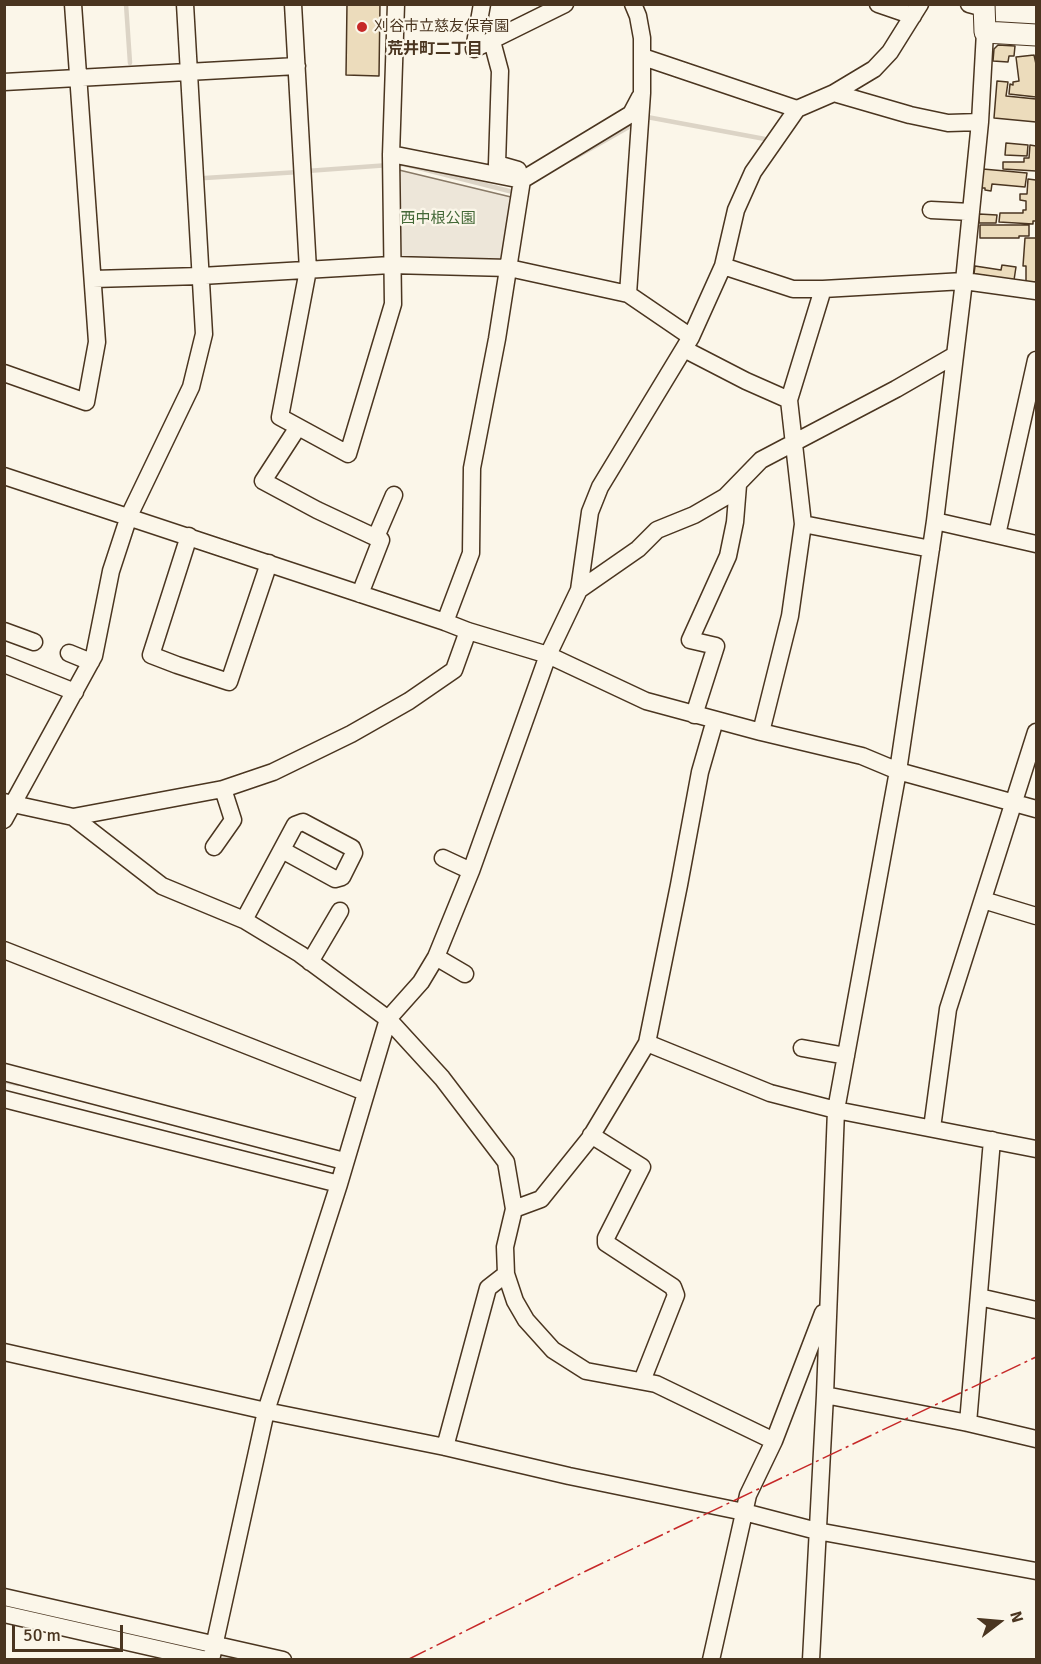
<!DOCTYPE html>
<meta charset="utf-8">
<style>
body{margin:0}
#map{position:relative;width:1041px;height:1664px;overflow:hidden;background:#fbf6e9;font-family:Signika,sans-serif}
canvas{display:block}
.frame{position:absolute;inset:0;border:6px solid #4a3520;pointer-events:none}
.north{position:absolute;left:969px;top:1592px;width:60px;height:60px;-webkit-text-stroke:4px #fbf6e9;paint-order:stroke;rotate:74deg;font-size:16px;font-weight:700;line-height:24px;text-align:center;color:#4a3520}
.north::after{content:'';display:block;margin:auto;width:21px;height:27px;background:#4a3520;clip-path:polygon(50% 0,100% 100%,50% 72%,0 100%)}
.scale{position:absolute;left:12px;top:1625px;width:111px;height:27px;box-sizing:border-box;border:3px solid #4a3520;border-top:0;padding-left:8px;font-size:18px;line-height:21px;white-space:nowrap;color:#4a3520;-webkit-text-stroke:4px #fbf6e9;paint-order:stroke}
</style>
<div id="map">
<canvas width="1041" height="1664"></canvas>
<div class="frame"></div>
<div class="north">N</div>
<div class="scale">50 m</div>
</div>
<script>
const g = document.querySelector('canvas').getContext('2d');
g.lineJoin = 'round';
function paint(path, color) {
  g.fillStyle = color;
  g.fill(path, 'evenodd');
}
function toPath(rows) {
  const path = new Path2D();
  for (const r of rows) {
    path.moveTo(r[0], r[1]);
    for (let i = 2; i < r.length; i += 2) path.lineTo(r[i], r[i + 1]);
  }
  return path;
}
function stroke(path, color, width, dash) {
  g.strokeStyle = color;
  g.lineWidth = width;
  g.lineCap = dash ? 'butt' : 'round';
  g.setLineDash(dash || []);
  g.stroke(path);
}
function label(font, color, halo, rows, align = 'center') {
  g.font = font + ' Signika,"Noto Sans JP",sans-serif';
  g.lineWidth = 4.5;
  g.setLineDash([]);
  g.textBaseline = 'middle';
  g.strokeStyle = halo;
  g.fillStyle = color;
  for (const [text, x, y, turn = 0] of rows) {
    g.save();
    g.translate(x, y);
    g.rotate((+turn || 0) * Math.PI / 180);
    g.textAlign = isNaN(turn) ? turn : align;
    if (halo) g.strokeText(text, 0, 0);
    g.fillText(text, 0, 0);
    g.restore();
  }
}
const green = toPath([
 [399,170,511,197,502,260,398,257,399,170]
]);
paint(green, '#ede6d9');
stroke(green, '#887966', 1.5);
stroke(toPath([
 [126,4,130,63],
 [644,119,647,117,765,139],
 [574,158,634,124],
 [307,171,403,164,513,192,517,190],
 [205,178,299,172],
 [4,1081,18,1084],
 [215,1654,239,1660]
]), '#dcd4c6', 4.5);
const building = toPath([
 [347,4,380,4,379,76,346,75,347,4],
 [998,45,1015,46,1014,56,1009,56,1008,62,993,61,994,49,998,45],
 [1034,55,1036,64,1036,97,1009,94,1010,84,1013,85,1013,82,1019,81,1016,57,1034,55],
 [997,81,1008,82,1006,96,1036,99,1036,122,994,118,997,81],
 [1006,143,1028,145,1027,156,1005,155,1006,143],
 [1030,145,1036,146,1036,171,1003,169,1003,162,1024,162,1024,158,1029,158,1030,145],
 [983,169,1027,173,1025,187,992,184,991,191,985,190,985,188,981,188,983,169],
 [1028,179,1036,180,1036,221,1033,221,1033,224,999,222,1000,213,1023,213,1023,210,1026,210,1026,201,1020,200,1020,194,1027,194,1028,179],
 [979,214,997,215,996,223,979,223,979,214],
 [980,225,1029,225,1029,236,1019,236,1019,238,980,238,980,225],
 [1025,238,1036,238,1036,282,1026,282,1026,266,1023,266,1025,238],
 [1002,265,1016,267,1014,280,974,274,975,266,1001,270,1002,265]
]);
paint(building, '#ecdcbc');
stroke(building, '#4a3520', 1.5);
const minor = toPath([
 [293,4,308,270,280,417,348,454,393,304,391,155,396,4],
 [482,4,474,49,565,4],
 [878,4,913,16],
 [969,4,984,8],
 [492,41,500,71,497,164,518,170],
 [643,57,797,109],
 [4,82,297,66],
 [834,93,910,115,948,123,980,122],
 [391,154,522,180,631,114,640,97],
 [931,210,971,212],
 [723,266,793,289,823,289,964,281,1036,291],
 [93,279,201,276,391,265,509,268,628,294,691,337],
 [628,294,642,93,642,38,638,16,633,4],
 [684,349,746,381,789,400],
 [4,373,86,402,97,342,73,4],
 [298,427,263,481,317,510,381,540,360,594],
 [4,476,445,622,468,631,548,655,646,701,761,732,862,756,898,771,1036,809],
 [935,521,1036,544],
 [803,524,931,549],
 [997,535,1036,360],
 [189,536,151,655,177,665,229,682,269,563],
 [376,537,394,495],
 [579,590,638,549,657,530,694,515,725,497,761,460,896,389,955,355],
 [445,622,471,553,472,468,497,339,522,180],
 [4,631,34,642],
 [69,653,91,662],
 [4,664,75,692],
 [694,715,716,646,690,640,728,556,735,522,738,485],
 [761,732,790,616,803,524,789,400,823,289],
 [4,802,73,817,162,886,244,920,300,954,388,1019,421,982,436,957,471,871,548,655,579,590,590,512,600,487,691,337,723,266,736,210,753,172,797,109,834,93,874,69,890,52,920,4],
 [73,817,223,789,273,772,351,734,409,701,454,670,468,631],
 [4,820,94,656,111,571,129,516,191,387,204,334,185,4],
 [214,847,233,820,223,789],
 [443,858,471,871],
 [983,900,1036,916],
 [244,920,295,825,303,822,352,848,354,853,342,877,335,879,282,850],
 [4,950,365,1092],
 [436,957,465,974],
 [310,962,340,911],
 [647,1043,770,1093,836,1110,1036,1149],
 [802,1048,846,1056],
 [4,1072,344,1161],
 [4,1099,339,1184],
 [932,1128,948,1009,1036,732],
 [591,1135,642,1167,606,1238,606,1243,673,1287,676,1295,642,1381],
 [514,1209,541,1199,590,1138,647,1043,679,885,700,772,715,720],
 [979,1297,1036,1310],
 [4,1352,266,1411,445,1447,569,1476,744,1512,817,1531,1036,1571],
 [825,1395,968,1423,1036,1439],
 [968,1423,992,1140],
 [774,1441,823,1313],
 [445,1447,488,1288,506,1274],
 [4,1597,283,1660],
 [4,1614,207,1660],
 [211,1660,266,1411,339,1184,388,1019,442,1078,506,1162,514,1209,505,1247,506,1274,515,1301,526,1320,553,1350,586,1371,656,1384,774,1441,748,1495,711,1660],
 [811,1660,825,1395,836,1110,898,771,935,521,964,281,980,122,985,32]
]);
const major = toPath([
 [984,4,985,32,1036,35]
]);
stroke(minor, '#4a3520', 19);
stroke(major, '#4a3520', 23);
stroke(minor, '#fbf6e9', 16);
stroke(major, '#fbf6e9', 21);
stroke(toPath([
 [407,1660,586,1571,1036,1357]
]), '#c62828', 1.5, [21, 4.5, 3, 4.5]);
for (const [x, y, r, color] of [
 [362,27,6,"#c62828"]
]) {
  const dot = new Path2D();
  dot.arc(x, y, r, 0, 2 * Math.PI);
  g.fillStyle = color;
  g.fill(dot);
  stroke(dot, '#fbf6e9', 2);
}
label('15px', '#4a3520', '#fbf6e9', [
 ["刈谷市立慈友保育園",374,27]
], 'left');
label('15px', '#436837', '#fbf6e9', [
 ["西中根公園",438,219]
]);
label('bold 16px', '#4a3520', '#fbf6e9', [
 ["荒井町二丁目",435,50]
]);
</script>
